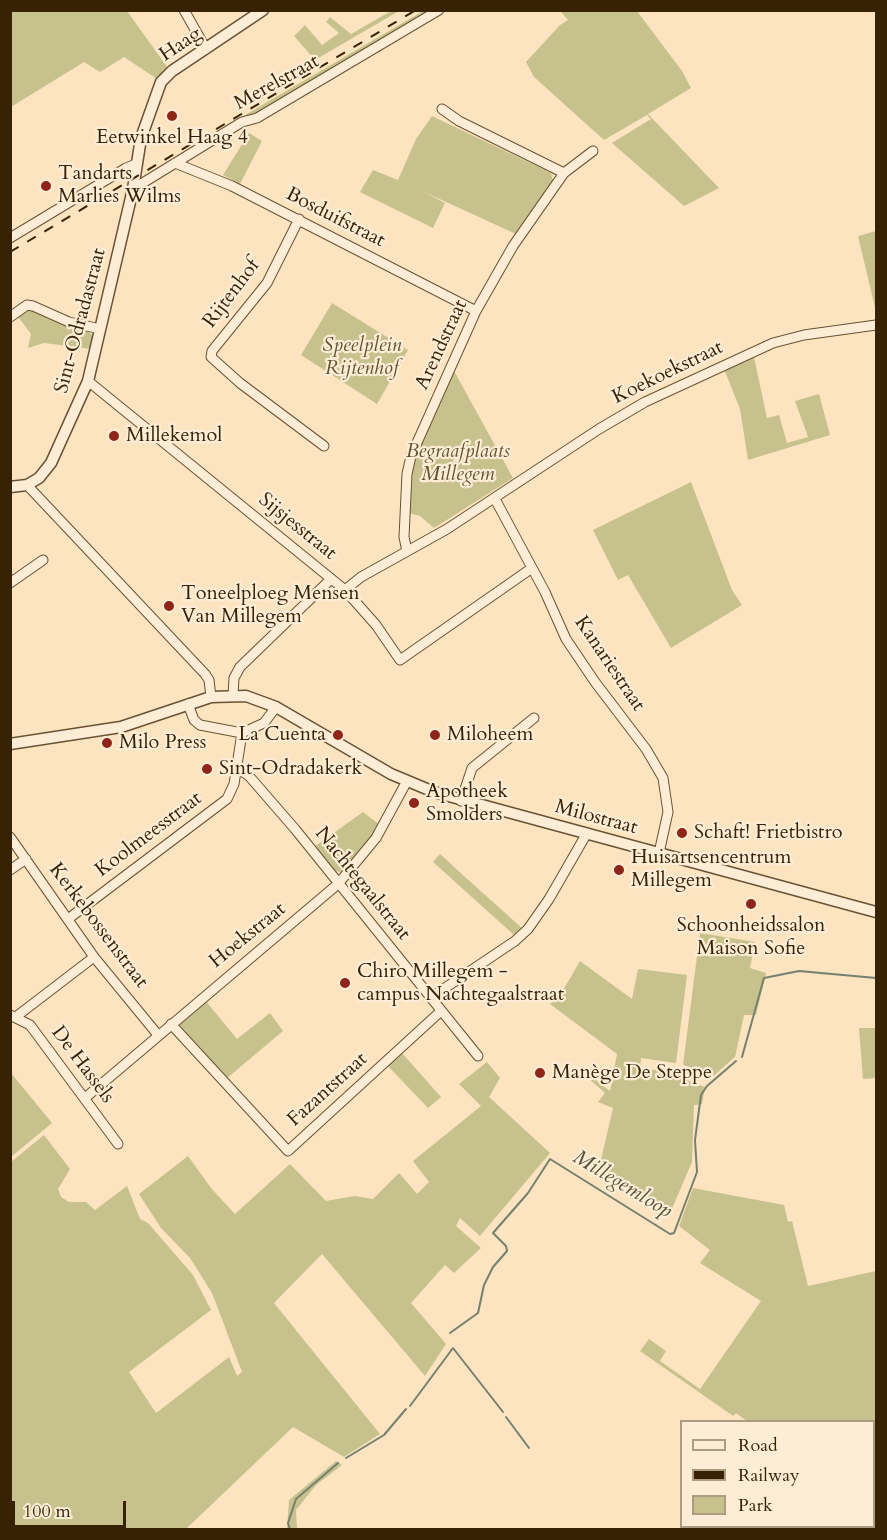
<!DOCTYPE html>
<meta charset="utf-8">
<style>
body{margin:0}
#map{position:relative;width:887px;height:1540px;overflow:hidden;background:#fce4c0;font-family:Cardo,serif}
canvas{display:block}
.frame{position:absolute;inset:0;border:12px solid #372204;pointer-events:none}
.legend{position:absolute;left:680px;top:1420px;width:195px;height:108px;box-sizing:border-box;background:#fdedd6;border:2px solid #ae9c82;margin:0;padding:8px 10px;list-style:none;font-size:18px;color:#372204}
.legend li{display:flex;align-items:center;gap:12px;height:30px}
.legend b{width:30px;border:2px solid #ae9c82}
.scale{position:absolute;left:12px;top:1501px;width:114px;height:27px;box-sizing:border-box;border:3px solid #372204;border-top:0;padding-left:8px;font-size:18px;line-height:21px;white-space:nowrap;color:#372204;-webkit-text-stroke:4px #fdedd6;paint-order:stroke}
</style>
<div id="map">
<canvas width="887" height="1540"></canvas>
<div class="frame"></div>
<ul class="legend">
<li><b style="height:8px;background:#fdedd6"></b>Road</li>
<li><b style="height:8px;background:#372204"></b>Railway</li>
<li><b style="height:16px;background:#c7c28d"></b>Park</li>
</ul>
<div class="scale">100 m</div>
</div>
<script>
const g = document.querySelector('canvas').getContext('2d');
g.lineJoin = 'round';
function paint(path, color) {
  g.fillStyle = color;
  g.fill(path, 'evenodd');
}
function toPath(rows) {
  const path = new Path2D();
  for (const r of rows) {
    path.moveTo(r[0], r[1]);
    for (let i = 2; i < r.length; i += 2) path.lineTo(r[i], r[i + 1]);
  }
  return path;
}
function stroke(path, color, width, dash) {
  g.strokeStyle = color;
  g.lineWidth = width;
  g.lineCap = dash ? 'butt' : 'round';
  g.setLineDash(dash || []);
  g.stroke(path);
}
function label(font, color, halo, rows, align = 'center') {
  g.font = font + ' Cardo,serif';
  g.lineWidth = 4.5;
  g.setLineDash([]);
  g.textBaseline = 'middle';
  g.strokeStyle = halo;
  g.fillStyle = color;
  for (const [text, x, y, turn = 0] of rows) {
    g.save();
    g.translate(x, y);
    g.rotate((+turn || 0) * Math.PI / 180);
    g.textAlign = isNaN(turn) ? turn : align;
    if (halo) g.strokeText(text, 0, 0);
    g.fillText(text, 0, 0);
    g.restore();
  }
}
paint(toPath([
 [11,11,127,11,168,68,157,79,124,57,100,72,84,62,11,107],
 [391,11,399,11,315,60,294,36,305,25,322,45,339,33,326,22,330,17,351,34],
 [423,11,433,11,251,117,245,115],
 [560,11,637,11,682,71,691,88,648,114,719,188,684,206,612,143,651,119,647,115,604,140,534,77,526,62,560,25,568,20],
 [432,116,551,173,553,181,516,234,422,191,445,203,433,228,360,192,373,170,398,180,416,139],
 [249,133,262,141,240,184,223,175],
 [876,231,876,312,858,236],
 [332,303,408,350,377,404,301,355],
 [27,309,87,329,94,338,91,349,44,343,28,348,31,334,17,315],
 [754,357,767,418,779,415,787,443,808,437,795,401,819,394,830,435,748,460,740,409,724,369],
 [454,371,513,478,434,528,420,516,409,513,412,473,414,461],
 [691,482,732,590,742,605,671,648,628,575,618,580,593,530],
 [363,812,380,825,350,866,342,872,332,871,314,847],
 [440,854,465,877,522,928,514,935,433,862],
 [700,933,755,942,750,968,766,973,756,1015,744,1015,735,1057,710,1079,708,1073,683,1065],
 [580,961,632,999,638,969,687,975,676,1063,641,1058,640,1068,662,1071,705,1087,702,1104,694,1105,692,1162,668,1218,603,1175,600,1164,613,1108,598,1102,605,1093,586,1076,589,1075,610,1091,617,1054,550,1004,562,992],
 [205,1000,237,1039,270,1013,283,1031,226,1079,176,1025],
 [859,1028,876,1028,876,1078,863,1079],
 [401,1052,441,1097,428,1108,387,1065],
 [487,1062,500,1078,489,1097,550,1153,480,1236,460,1218,456,1226,481,1248,454,1273,445,1265,411,1303,446,1344,425,1376,322,1254,274,1303,380,1434,344,1457,293,1427,186,1529,11,1529,11,1162,44,1135,70,1169,58,1189,61,1197,69,1202,86,1202,95,1210,127,1186,140,1219,148,1223,193,1275,211,1310,129,1372,156,1413,229,1357,237,1376,242,1372,212,1293,190,1258,161,1228,139,1194,188,1156,211,1188,235,1214,290,1164,326,1201,355,1196,373,1199,399,1173,417,1194,429,1182,413,1161,481,1106,459,1084],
 [11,1073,52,1123,11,1157,10,1074],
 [693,1188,784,1205,788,1222,792,1221,808,1286,876,1271,876,1458,874,1456,874,1422,747,1421,736,1413,733,1416,640,1351,649,1339,666,1351,660,1361,700,1389,761,1301,700,1263,710,1250,679,1226],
 [336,1461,342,1465,316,1485,296,1510,297,1529,287,1529,289,1500]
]), '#c7c28d');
stroke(toPath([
 [742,1057,764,978,799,971,876,978],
 [450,1333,478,1313,484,1285,493,1267,507,1251,506,1246,493,1233,528,1193,550,1159,670,1234,674,1233,697,1172,695,1140,701,1095,707,1086,736,1061],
 [410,1406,453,1348,503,1412],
 [506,1417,529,1448],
 [346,1458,384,1435,406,1409],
 [290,1530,288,1523,296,1499,338,1463]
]), '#75806f', 2);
const minor = toPath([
 [184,10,206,49],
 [442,109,459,121,564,173],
 [175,163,232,186,476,311],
 [133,189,242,122,257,118,439,10],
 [299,219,267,283,212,351,211,357,240,383,324,446],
 [10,238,126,168,136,164],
 [10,317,27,305,33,306,69,322,100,329],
 [88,381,345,590,376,625,400,660,532,568],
 [27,485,205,674,209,680,211,697],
 [495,499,545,592,566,639,595,682,646,749,663,778,668,812,659,853],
 [407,551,404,537,407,474,411,456,476,311,513,246,564,173,593,151],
 [10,583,43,560],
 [345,590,361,577,447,529,599,429,645,402,773,343,804,335,876,325],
 [233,695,234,678,240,667,331,579],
 [188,704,194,720,200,725,242,733,264,723,276,707],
 [236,767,249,776,295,829,478,1056],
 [461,801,472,768,534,718],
 [10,837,94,957,158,1035],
 [10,870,26,859],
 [68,919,227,799,234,784,242,733],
 [430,998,515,941,528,929,549,899,587,833],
 [10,1015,30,1025,118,1144],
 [17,1016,94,957],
 [171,1024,288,1151,441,1011],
 [85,1098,338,884,376,838,407,781]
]);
const tertiary = toPath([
 [10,487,27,485,39,478,51,463,88,381,133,189,141,138,161,82,172,71,263,10],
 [10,744,121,727,211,697,246,696,276,707,391,774,434,792,876,912]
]);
stroke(minor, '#685233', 11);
stroke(tertiary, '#685233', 13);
stroke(minor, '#fdedd6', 9);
stroke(tertiary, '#fdedd6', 10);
stroke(toPath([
 [10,252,416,10]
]), '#372204', 2, [10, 10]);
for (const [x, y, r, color] of [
 [172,116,6,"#8f2418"],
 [46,186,6,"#8f2418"],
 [114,436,6,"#8f2418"],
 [169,606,6,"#8f2418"],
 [338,735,6,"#8f2418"],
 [435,735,6,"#8f2418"],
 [107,743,6,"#8f2418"],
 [207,769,6,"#8f2418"],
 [414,803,6,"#8f2418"],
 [682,833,6,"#8f2418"],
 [619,870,6,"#8f2418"],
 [751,904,6,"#8f2418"],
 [345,983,6,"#8f2418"],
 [540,1073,6,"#8f2418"]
]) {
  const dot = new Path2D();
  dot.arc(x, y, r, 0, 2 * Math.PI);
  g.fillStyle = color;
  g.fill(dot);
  stroke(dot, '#fdedd6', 2);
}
label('20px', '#372204', '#fdedd6', [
 ["Haag",181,45,-34],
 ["Merelstraat",277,83,-29],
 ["Bosduifstraat",335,218,27],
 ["Rijtenhof",232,294,-53],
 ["Sint-Odradastraat",81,321,-75],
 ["Arendstraat",442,345,-65],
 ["Koekoekstraat",668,373,-26],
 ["Sijsjesstraat",297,527,39],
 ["Kanariestraat",609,664,56],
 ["Milostraat",596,818,15],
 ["Koolmeesstraat",149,835,-37],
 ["Nachtegaalstraat",362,884,51],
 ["Kerkebossenstraat",98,926,53],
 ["Hoekstraat",248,936,-39],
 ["De Hassels",82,1065,53],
 ["Fazantstraat",328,1090,-42]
]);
label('20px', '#372204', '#fdedd6', [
 ["Eetwinkel Haag 4",172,138,"center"],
 ["Tandarts",58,174],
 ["Marlies Wilms",58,197],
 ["Millekemol",126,436],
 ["Toneelploeg Mensen",181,594],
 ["Van Millegem",181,617],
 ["La Cuenta",326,735,"right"],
 ["Miloheem",447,735],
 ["Milo Press",119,743],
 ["Sint-Odradakerk",219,769],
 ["Apotheek",426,792],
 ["Smolders",426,815],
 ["Schaft! Frietbistro",694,833],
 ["Huisartsencentrum",631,858],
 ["Millegem",631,881],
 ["Schoonheidssalon",751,926,"center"],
 ["Maison Sofie",751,949,"center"],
 ["Chiro Millegem -",357,972],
 ["campus Nachtegaalstraat",357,995],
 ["Manège De Steppe",552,1073]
], 'left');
label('italic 20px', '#62522d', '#fdedd6', [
 ["Speelplein",362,346],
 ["Rijtenhof",362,369],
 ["Begraafplaats",458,452],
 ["Millegem",458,475]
]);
label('italic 21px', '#565139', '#fdedd6', [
 ["Millegemloop",622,1185,31]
]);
</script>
